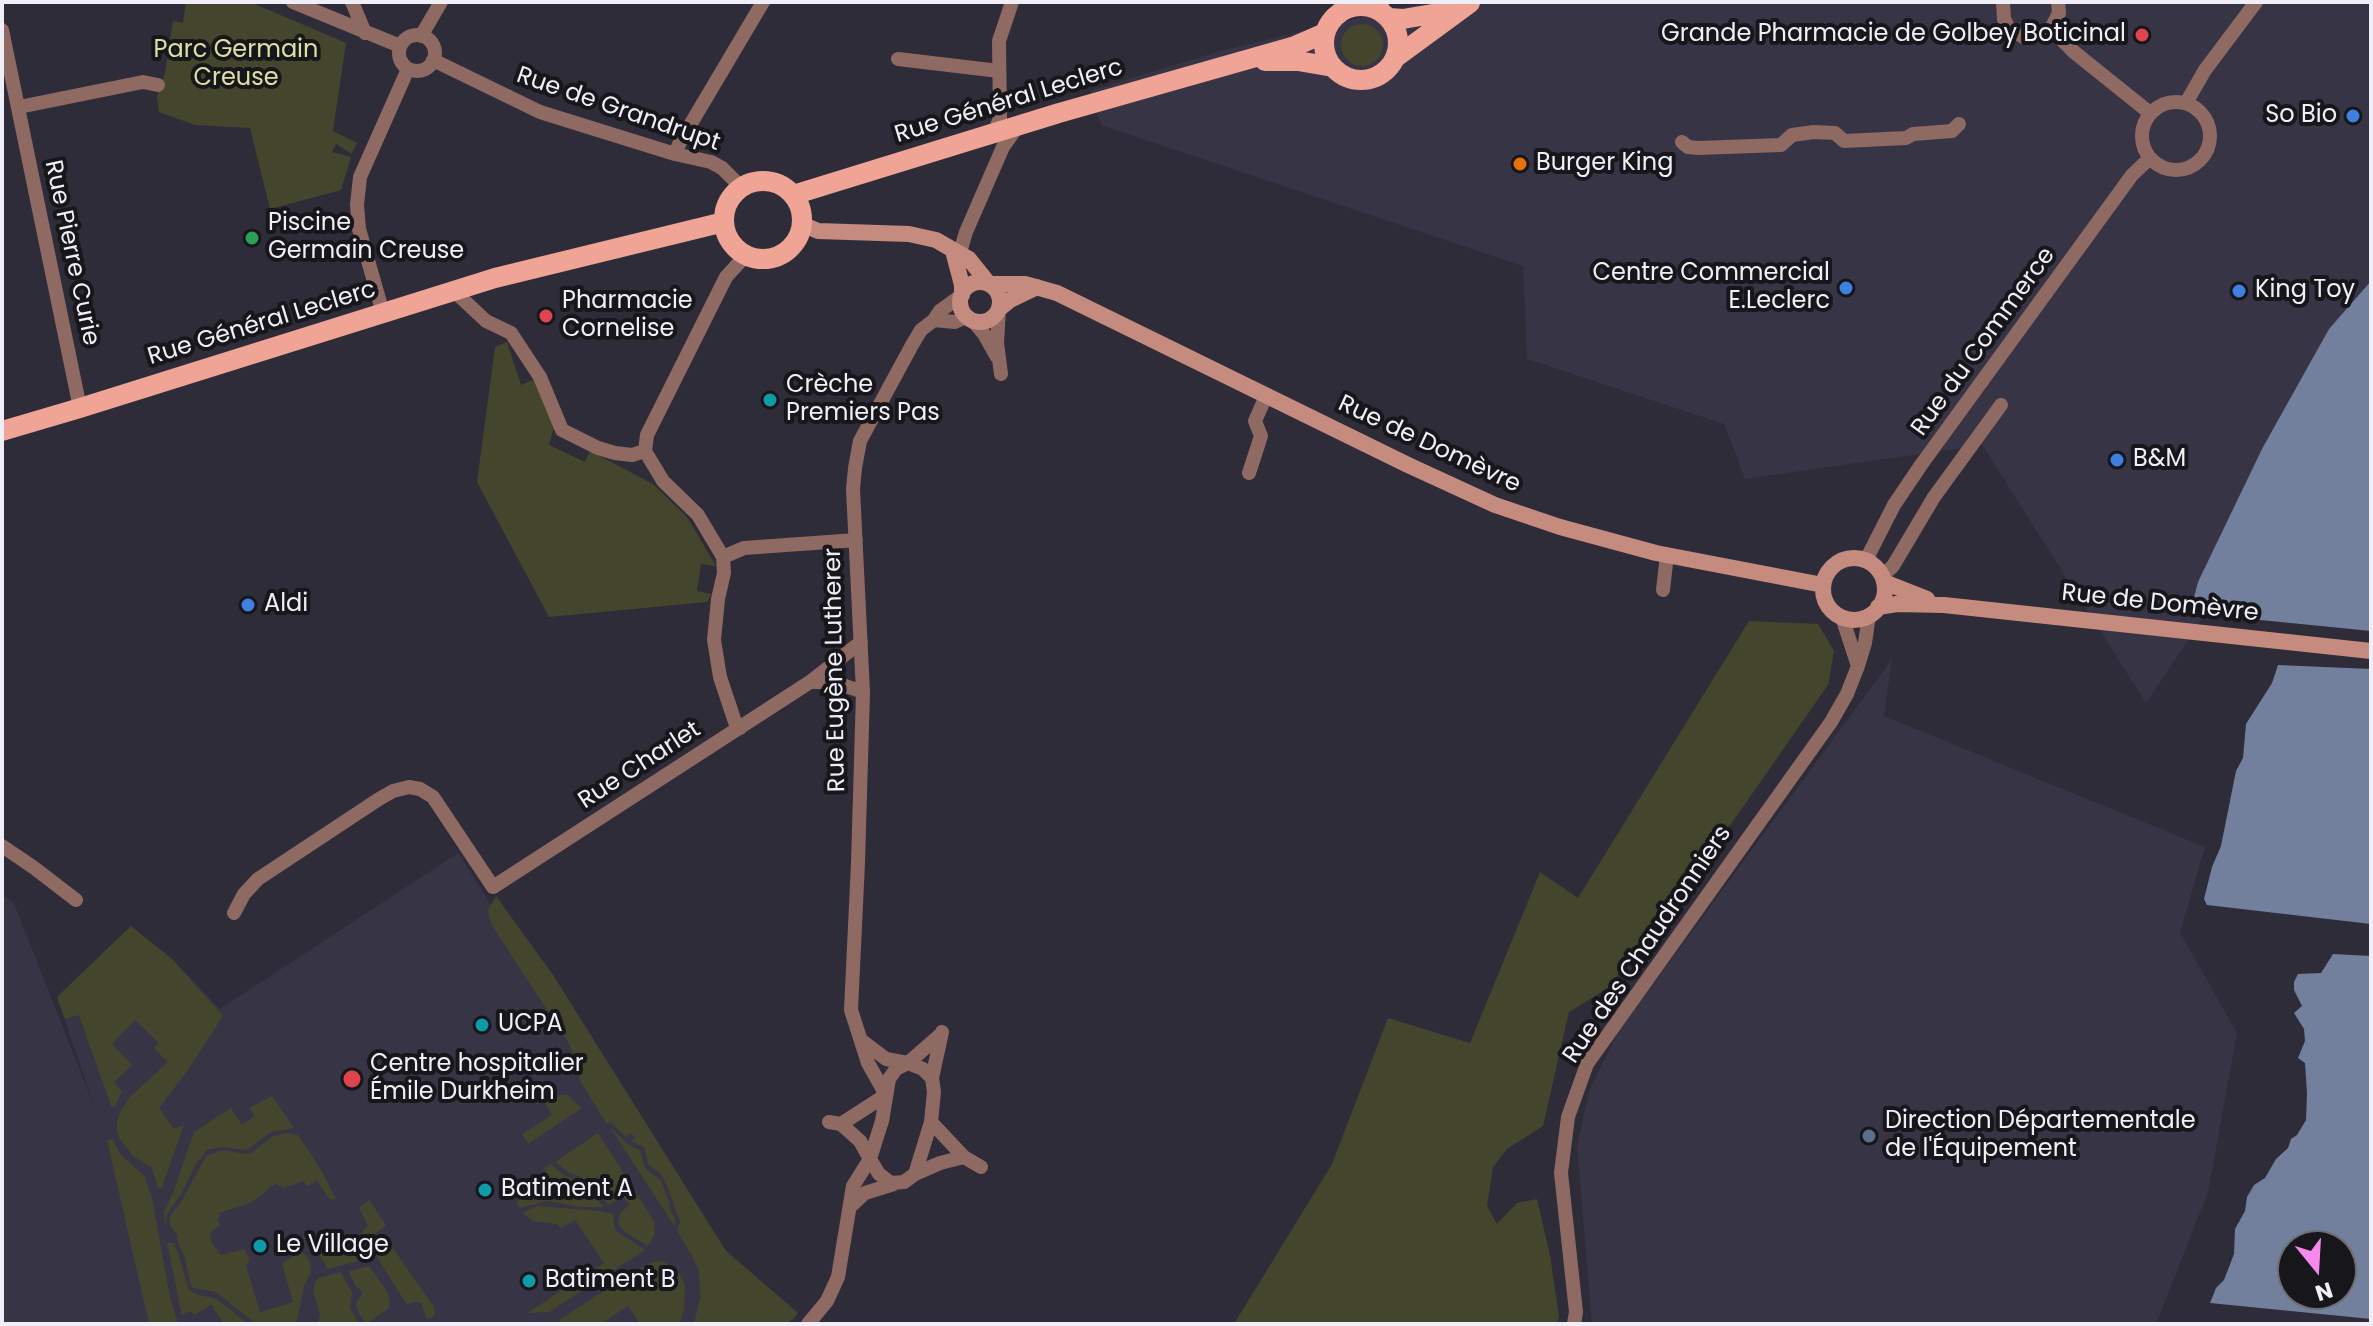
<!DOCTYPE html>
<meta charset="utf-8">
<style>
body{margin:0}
#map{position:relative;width:2373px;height:1326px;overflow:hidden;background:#2e2c38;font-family:Poppins,sans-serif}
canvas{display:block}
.frame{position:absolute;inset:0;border:4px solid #f0eff7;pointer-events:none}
.north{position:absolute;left:2277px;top:1230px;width:80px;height:80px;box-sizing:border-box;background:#16161b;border:2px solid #6d6d73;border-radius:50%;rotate:162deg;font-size:22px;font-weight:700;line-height:32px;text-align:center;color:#f0eff7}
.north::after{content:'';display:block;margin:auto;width:28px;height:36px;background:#f788ec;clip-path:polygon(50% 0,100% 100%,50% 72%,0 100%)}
</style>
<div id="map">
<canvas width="2373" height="1326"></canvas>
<div class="frame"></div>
<div class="north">N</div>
</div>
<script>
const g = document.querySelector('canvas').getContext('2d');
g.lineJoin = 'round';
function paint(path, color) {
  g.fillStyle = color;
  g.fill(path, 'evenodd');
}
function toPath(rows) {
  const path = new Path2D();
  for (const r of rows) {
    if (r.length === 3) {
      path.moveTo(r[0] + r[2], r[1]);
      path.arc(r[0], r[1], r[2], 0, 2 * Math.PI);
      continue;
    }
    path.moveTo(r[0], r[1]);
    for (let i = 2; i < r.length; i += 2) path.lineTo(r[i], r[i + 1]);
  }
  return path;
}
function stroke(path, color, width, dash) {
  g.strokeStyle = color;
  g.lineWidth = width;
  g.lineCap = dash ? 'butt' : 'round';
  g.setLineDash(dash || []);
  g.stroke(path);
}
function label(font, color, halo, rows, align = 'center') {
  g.font = font + ' Poppins,sans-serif';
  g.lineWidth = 8;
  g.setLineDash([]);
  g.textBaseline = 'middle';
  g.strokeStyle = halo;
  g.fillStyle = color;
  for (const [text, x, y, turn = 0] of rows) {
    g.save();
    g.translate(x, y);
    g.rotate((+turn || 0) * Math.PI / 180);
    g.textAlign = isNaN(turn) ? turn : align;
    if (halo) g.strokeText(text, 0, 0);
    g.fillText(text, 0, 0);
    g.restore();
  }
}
paint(toPath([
 [1432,2,2371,2,2371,365,2146,703,1982,445,1745,479,1724,424,1527,359,1523,266,1101,125,1090,91,1220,51,1400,8],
 [1892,659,1884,716,2205,847,2180,932,2237,1033,2208,1192,2156,1324,1592,1324,1577,1147,1589,1091,1618,1032],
 [458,853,492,906,553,975,726,1251,798,1313,793,1319,785,1324,2,1324,2,894,14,903,95,1109,57,997,131,926,173,960,220,1009]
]), '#373446');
paint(toPath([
 [186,2,250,2,346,43,333,131,357,143,352,154,336,144,332,152,351,157,341,190,270,209,250,128,195,125,159,112,157,97,165,73,173,21,183,23],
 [1362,45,21],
 [507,342,521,385,535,379,555,423,549,445,585,462,590,451,653,484,687,517,716,566,701,564,697,591,711,594,707,602,549,617,477,482,495,347],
 [1749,621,1818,624,1834,651,1828,685,1731,824,1608,988,1569,1012,1543,1126,1507,1149,1493,1167,1487,1206,1497,1224,1517,1203,1537,1199,1550,1255,1559,1317,1557,1324,1234,1324,1332,1164,1388,1018,1470,1043,1540,872,1578,898],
 [496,896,553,975,726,1251,798,1313,793,1319,785,1324,694,1324,700,1299,699,1271,691,1254,677,1231,680,1222,666,1183,662,1175,648,1164,644,1147,631,1141,635,1138,633,1135,629,1133,626,1137,611,1123,606,1123,581,1082,570,1045,491,924,488,910],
 [131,926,173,960,223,1016,188,1070,159,1108,174,1129,184,1125,162,1187,158,1189,152,1168,133,1156,120,1139,117,1130,117,1120,121,1110,130,1097,168,1062,154,1048,159,1043,135,1020,112,1044,132,1065,114,1082,122,1092,115,1106,111,1106,79,1015,65,1019,57,997],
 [560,1095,567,1095,582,1108,528,1144,522,1134,552,1115,545,1103],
 [272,1096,294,1128,271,1132,247,1150,222,1147,207,1150,198,1161,181,1194,167,1214,165,1228,164,1211,173,1193,194,1132,231,1108,242,1125,255,1116,249,1108],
 [610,1127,627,1144,640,1150,645,1168,661,1181,669,1201,670,1210,675,1218,675,1227],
 [286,1133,298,1135,320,1168,336,1199,330,1200,317,1180,307,1186,303,1181,283,1188,276,1184,269,1187,267,1191,250,1203,219,1213,220,1218,217,1219,220,1225,212,1231,210,1236,212,1243,221,1255,244,1249,250,1259,246,1266,260,1312,293,1302,282,1264,301,1250,310,1261,311,1272,304,1286,296,1324,256,1324,216,1292,193,1288,190,1283,185,1258,177,1241,178,1235,170,1226,170,1216,181,1202,206,1156,224,1150,245,1154,252,1153,271,1137],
 [598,1133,654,1221,655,1234,648,1246,626,1233,618,1224,620,1213,630,1205,623,1196,609,1205,582,1178,568,1172,555,1162],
 [112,1139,122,1156,144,1175,147,1183,152,1198,170,1297,178,1324,149,1324,107,1140],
 [551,1164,565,1176,582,1182,604,1207,581,1207,547,1201,520,1208,516,1202,551,1179,544,1168],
 [369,1200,386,1225,372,1236,383,1253,392,1247,434,1307,435,1314,432,1318,427,1318,421,1303,413,1302,407,1305,363,1234,362,1232,368,1226,359,1207],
 [537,1206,601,1211,613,1214,615,1230,645,1250,549,1312,527,1313,604,1263,575,1220,561,1228,557,1224,533,1221,523,1213],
 [342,1238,353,1255,363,1256,364,1258,354,1262,328,1269,315,1248],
 [167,1243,173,1243,178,1252,189,1290,199,1295,217,1299,248,1324,224,1324,211,1305,194,1315,191,1311,182,1315],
 [662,1261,676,1268,685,1284,684,1309,679,1324,640,1324,628,1306,601,1324,561,1324,559,1320,638,1269,651,1263],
 [369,1266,388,1293,390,1303,388,1309,366,1324,355,1306,363,1292,355,1286,349,1271],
 [340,1272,352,1292,350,1308,359,1324,318,1324,320,1314,313,1292,315,1282,319,1278]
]), '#44452d');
paint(toPath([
 [2371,281,2371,631,2190,613,2198,582,2262,449,2329,329],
 [2278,665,2371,669,2371,924,2207,905,2204,899,2212,867,2221,846,2236,771,2243,758,2246,724,2272,683],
 [2333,954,2371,956,2371,1319,2210,1303,2216,1288,2224,1280,2234,1254,2235,1229,2245,1211,2247,1197,2254,1185,2265,1178,2276,1159,2288,1148,2291,1139,2297,1135,2306,1120,2307,1093,2305,1063,2298,1058,2305,1041,2304,1029,2294,1013,2302,1006,2294,990,2294,982,2298,974,2321,973],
 [2293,1246,2341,1246,2341,1294,2293,1294]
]), '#72809e');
stroke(toPath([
 [293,2,400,46],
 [352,2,365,33],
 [2003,2,2004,19,2008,27,2023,37,2032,38,2051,29,2059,13,2058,2],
 [2051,29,2074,52,2150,113],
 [2,30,80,408],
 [417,53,18],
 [421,36,441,2],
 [898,59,999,71],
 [433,60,540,112,675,154,711,162,722,168,741,187],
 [2176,136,34],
 [2186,103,2205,70,2256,2],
 [19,107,143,82,158,85],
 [994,133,1000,118,999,41,1012,2],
 [1682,142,1688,147,1698,148,1781,145,1792,135,1814,132,1835,133,1844,141,1906,138,1913,134,1952,131,1959,124],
 [675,154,680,142,763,2],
 [960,252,966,232,1003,147,1018,126],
 [454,291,486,321,511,333,540,377,562,430,598,448,615,453,632,455,645,451,663,481,698,515,723,557,724,573,718,599,714,640,720,677,735,722,740,728],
 [999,309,997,343,1001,374],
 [383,313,359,229,357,205,360,177,408,69],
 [934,320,955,322,966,317],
 [973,321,984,334,997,357],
 [645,451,647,435,726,277,746,255],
 [1249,473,1261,436,1255,421,1266,396],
 [723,557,744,548,856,540],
 [1866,560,1894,505,1921,465,2132,175,2150,158],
 [1882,576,1893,566,1934,497,2001,405],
 [1663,590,1667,555],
 [1842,617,1858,666],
 [861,642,810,682,834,682,863,692],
 [2,846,33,867,76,900],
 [234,913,244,894,258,879,379,799,393,791,409,787,420,789,433,797,493,887,810,682],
 [861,1040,886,1059,908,1063,940,1035],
 [908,1063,923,1069,932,1078,934,1092,931,1122,915,1174,904,1182,891,1183,879,1174,870,1159,882,1121,889,1079,896,1069,908,1063],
 [932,1078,942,1032],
 [931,1122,964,1157,981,1167],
 [841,1124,886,1095,868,1063,851,1010,858,863,863,692,853,489,855,468,860,441,912,345,921,330,934,320,940,311,962,295],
 [915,1174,940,1163,964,1157],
 [850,1207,865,1193,894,1184],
 [808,1324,827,1301,838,1277,853,1186,870,1159,860,1141,841,1124,829,1122],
 [1574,1324,1576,1312,1561,1173,1568,1117,1587,1064,1831,722,1847,694,1858,666,1865,643,1869,615]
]), '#8f6a62', 14);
stroke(toPath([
 [1348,8,1351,2],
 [1381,11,1381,2],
 [802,224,818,231,909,234,936,240,969,259,989,284,1025,284,1057,293,1408,465,1495,505,1560,527,1656,553,1823,585],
 [953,251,962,285,962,295],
 [980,302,20],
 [999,309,1010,300,1037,287],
 [1854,589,31],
 [1884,582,1927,599],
 [1878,607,1897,604,1944,605,2371,651]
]), '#c58b7f', 16);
stroke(toPath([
 [1361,43,37],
 [1389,18,1403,19,1438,13,1457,7],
 [1395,58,1470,3],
 [1265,61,1298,61,1333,67],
 [763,220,39],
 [793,195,1059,113,1295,46,1325,33],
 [2,431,80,408,495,278,724,222]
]), '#efa495', 20);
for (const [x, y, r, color] of [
 [2142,35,8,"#e0444e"],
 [2353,116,8,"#3f7fe0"],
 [1520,164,8,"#e8710a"],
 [252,238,8,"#2e9e5b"],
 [1846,288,8,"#3f7fe0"],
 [2239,291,8,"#3f7fe0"],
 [546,316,8,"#e0444e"],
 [770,400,8,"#0f9aa8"],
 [2117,460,8,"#3f7fe0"],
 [248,605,8,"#3f7fe0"],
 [482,1025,8,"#0f9aa8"],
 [352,1079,10,"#e0444e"],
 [1869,1136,8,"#5c6f8a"],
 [485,1190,8,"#0f9aa8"],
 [260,1246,8,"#0f9aa8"],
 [529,1281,8,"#0f9aa8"]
]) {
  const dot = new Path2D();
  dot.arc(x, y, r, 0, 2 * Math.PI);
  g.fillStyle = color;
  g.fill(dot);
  stroke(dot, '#16161b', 3);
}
label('24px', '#f0eff7', '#16161b', [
 ["Grande Pharmacie de Golbey Boticinal",2126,35,"right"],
 ["So Bio",2337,116,"right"],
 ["Burger King",1536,164],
 ["Piscine",268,224],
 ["Germain Creuse",268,252],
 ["Centre Commercial",1830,274,"right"],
 ["E.Leclerc",1830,302,"right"],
 ["King Toy",2255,291],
 ["Pharmacie",562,302],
 ["Cornelise",562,330],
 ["Crèche",786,386],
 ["Premiers Pas",786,414],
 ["B&M",2133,460],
 ["Aldi",264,605],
 ["UCPA",498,1025],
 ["Centre hospitalier",370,1065],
 ["Émile Durkheim",370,1093],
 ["Direction Départementale",1885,1122],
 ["de l'Équipement",1885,1150],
 ["Batiment A",501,1190],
 ["Le Village",276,1246],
 ["Batiment B",545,1281]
], 'left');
label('24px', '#dce0a4', '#16161b', [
 ["Parc Germain",236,51],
 ["Creuse",236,79]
]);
label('24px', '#f0eff7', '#16161b', [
 ["Rue Général Leclerc",1009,102,-17],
 ["Rue de Grandrupt",618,110,19],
 ["Rue Pierre Curie",71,253,78],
 ["Rue Général Leclerc",262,324,-17],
 ["Rue du Commerce",1984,342,-54],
 ["Rue de Domèvre",1429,445,25],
 ["Rue de Domèvre",2160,604,6],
 ["Rue Eugène Lutherer",836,670,-91],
 ["Rue Charlet",640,766,-33],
 ["Rue des Chaudronniers",1648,945,-56]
]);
</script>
